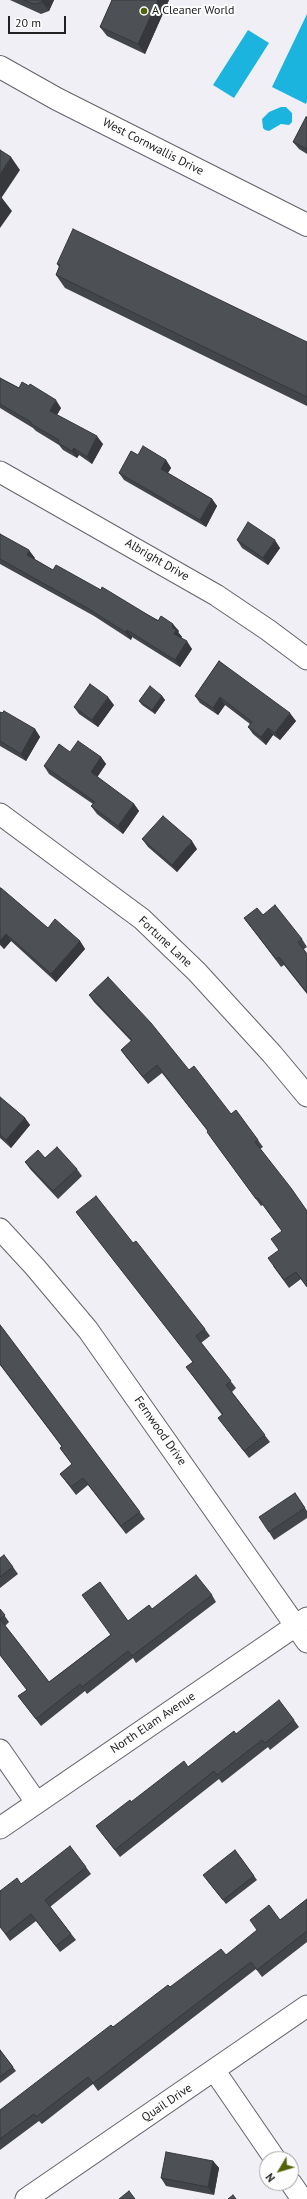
<!DOCTYPE html>
<style>
body{margin:0}
#map{position:relative;width:307px;height:2199px;overflow:hidden;background:#f0eff5;font-family:"PT Sans",sans-serif}
canvas{display:block}
.north{position:absolute;left:259px;top:2151px;width:40px;height:40px;box-sizing:border-box;background:#fdfdfe;border:1px solid #a5a5a6;border-radius:50%;rotate:232deg;font-size:11px;font-weight:700;line-height:16px;text-align:center;color:#212123}
.north::after{content:'';display:block;margin:auto;width:14px;height:18px;background:#526206;clip-path:polygon(50% 0,100% 100%,50% 72%,0 100%)}
.scale{position:absolute;left:8px;top:16px;width:58px;height:18px;box-sizing:border-box;border:2px solid #212123;border-top:0;padding-left:5px;font-size:12px;line-height:14px;white-space:nowrap;color:#212123;-webkit-text-stroke:3px #fdfdfe;paint-order:stroke}
</style>
<div id="map">
<canvas width="307" height="2199"></canvas>
<div class="north">N</div>
<div class="scale">20 m</div>
</div>
<script>
const g = document.querySelector('canvas').getContext('2d');
g.lineJoin = 'round';
function paint(path, color) {
  g.fillStyle = color;
  g.fill(path, 'evenodd');
}
function toPath(rows) {
  const path = new Path2D();
  for (const r of rows) {
    path.moveTo(r[0], r[1]);
    for (let i = 2; i < r.length; i += 2) path.lineTo(r[i], r[i + 1]);
  }
  return path;
}
function stroke(path, color, width, dash) {
  g.strokeStyle = color;
  g.lineWidth = width;
  g.lineCap = dash ? 'butt' : 'round';
  g.setLineDash(dash || []);
  g.stroke(path);
}
function label(font, color, halo, rows, align = 'center') {
  g.font = font + ' "PT Sans",sans-serif';
  g.lineWidth = 4;
  g.setLineDash([]);
  g.textBaseline = 'middle';
  g.strokeStyle = halo;
  g.fillStyle = color;
  for (const [text, x, y, turn = 0] of rows) {
    g.save();
    g.translate(x, y);
    g.rotate((+turn || 0) * Math.PI / 180);
    g.textAlign = isNaN(turn) ? turn : align;
    if (halo) g.strokeText(text, 0, 0);
    g.fillText(text, 0, 0);
    g.restore();
  }
}
paint(toPath([
 [307,14,307,101,306,104,272,87],
 [248,30,269,43,234,98,213,85],
 [281,107,286,107,292,113,292,122,289,125,281,124,269,131,265,130,263,128,262,119,269,112]
]), '#1bb4df');
const minor = toPath([
 [0,472,216,595,268,630,307,659],
 [0,814,142,919,197,972,272,1054,307,1096],
 [0,1229,35,1267,88,1330,307,1642],
 [0,1750,36,1802],
 [0,1828,307,1618],
 [214,2070,275,2159],
 [291,2183,302,2199],
 [26,2199,307,2006]
]);
const tertiary = toPath([
 [0,67,57,99,307,225]
]);
stroke(minor, '#646369', 23);
stroke(tertiary, '#646369', 24);
stroke(minor, '#fff', 21);
stroke(tertiary, '#fff', 22);
paint(toPath([
 [10,0,54,0,49,11,41,14],
 [112,0,169,0,145,54,107,36,100,27],
 [307,117,307,154,299,149,293,142],
 [57,264,307,342,307,406,65,288,56,275,59,267],
 [0,378,19,388,61,408,57,415,103,444,92,464,79,455,77,458,63,450,59,445,36,431,33,428,0,408],
 [138,455,166,460,171,468,168,473,212,499,217,506,206,527,124,480,119,473],
 [0,534,35,558,34,559,53,570,101,590,179,631,178,632,182,637,181,638,192,649,180,667,132,637,131,640,94,616,0,564],
 [237,540,280,548,268,565,242,548],
 [219,661,296,721,280,740,273,735,266,745,253,734,248,727,250,724,225,705,218,715,200,703,195,696],
 [162,696,165,700,155,714,142,705,139,701],
 [114,705,98,727,79,714,74,707],
 [0,712,35,729,40,737,26,761,0,746],
 [70,752,101,757,106,764,97,777,134,804,139,811,123,834,97,814,91,806,93,804,49,774,44,766],
 [142,839,197,849,177,872,148,847],
 [0,888,48,928,80,941,85,949,56,982,11,941,4,949,0,945],
 [263,915,302,939,307,947,304,949,307,954,307,994,284,965,281,967,244,918],
 [89,995,189,1070,231,1114,258,1140,263,1147,260,1149,307,1211,307,1287,301,1279,289,1288,273,1266,279,1250,282,1231,263,1205,261,1206,212,1139,208,1131,162,1073,148,1084,126,1057,121,1050,131,1041,94,1002],
 [0,1097,25,1118,30,1125,11,1148,0,1138],
 [45,1158,77,1169,82,1176,58,1199,30,1169,25,1162],
 [76,1212,133,1243,205,1329,210,1336,201,1343,236,1388,232,1392,270,1442,249,1458,218,1418,222,1415,186,1367,193,1362],
 [0,1325,145,1519,126,1534,88,1485,76,1495,60,1474,72,1464,60,1448,62,1447,0,1365],
 [295,1493,307,1511,307,1518,274,1540,269,1532],
 [0,1558,13,1567,18,1574,0,1588],
 [212,1595,216,1602,136,1663,133,1658,87,1694,85,1691,41,1726,18,1696,27,1690,0,1655,0,1609,9,1622,5,1626,49,1682,128,1621,152,1609],
 [294,1720,299,1727,270,1750,268,1747,222,1783,219,1779,120,1857,96,1826,131,1802,188,1767,236,1734],
 [235,1850,257,1880,226,1904,206,1879],
 [86,1867,91,1874,50,1907,76,1940,60,1952,36,1921,10,1941,0,1927,0,1891,21,1884],
 [307,1899,307,1942,262,1977,256,1969,98,2091,93,2084,42,2124,39,2121,0,2150,0,2110,113,2027,170,1987,226,1955,280,1920],
 [0,2050,16,2071,0,2083],
 [213,2161,219,2168,214,2195,166,2186,161,2178]
]), '#424549');
paint(toPath([
 [42,0,54,0,49,11,42,2],
 [158,0,169,0,145,54,138,44],
 [11,157,20,170,0,200,0,174],
 [2,198,12,211,0,228,0,202],
 [56,400,61,408,55,418,50,411],
 [97,436,103,444,92,464,87,457],
 [74,448,79,455,77,458,72,451],
 [166,460,171,468,166,476,161,469],
 [212,499,217,506,206,527,200,520],
 [275,540,280,548,268,565,263,558],
 [29,550,35,558,32,562,27,555],
 [173,624,179,631,178,632,182,637,179,641,174,634,172,627],
 [127,630,132,637,131,640,125,632],
 [187,641,192,649,180,667,175,660],
 [162,696,165,700,155,714,152,710],
 [108,697,114,705,98,727,92,720],
 [220,697,225,705,218,715,213,708],
 [290,713,296,721,280,740,275,733],
 [268,728,273,735,266,745,261,737],
 [35,729,40,737,26,761,21,754],
 [101,757,106,764,96,779,91,772],
 [134,804,139,811,123,834,118,826],
 [192,841,197,849,177,872,172,865],
 [6,934,11,941,4,949,0,943,0,941],
 [80,941,85,949,56,982,51,974],
 [25,1118,30,1125,11,1148,6,1140],
 [213,2161,219,2168,214,2195,208,2187]
]), '#36383c');
const building = toPath([
 [24,0,42,0,42,2,34,4,24,0],
 [112,0,158,0,138,44,100,27,112,0],
 [306,117,307,117,307,149,293,142,306,117],
 [0,150,11,157,0,174,0,150],
 [0,196,2,198,0,202,0,196],
 [73,229,307,342,307,397,56,275,60,265,57,264,73,229],
 [0,378,19,388,22,382,29,386,30,384,56,400,50,411,97,436,87,457,74,448,72,451,58,443,59,440,31,424,31,422,0,404,0,378],
 [143,446,166,460,161,469,212,499,200,520,119,473,131,451,138,455,143,446],
 [248,522,275,540,263,558,237,540,248,522],
 [0,534,29,550,27,555,53,570,56,565,101,590,102,587,158,621,161,616,173,624,172,627,176,630,174,634,187,641,175,660,127,630,125,632,89,609,0,559,0,534],
 [219,661,290,713,275,733,268,728,261,737,248,727,252,722,220,697,213,708,195,696,219,661],
 [90,684,108,697,92,720,74,707,90,684],
 [150,686,162,696,152,710,139,701,150,686],
 [4,711,35,729,21,754,0,741,0,712,2,713,4,711],
 [78,741,101,757,91,772,134,804,118,826,91,806,95,802,44,766,59,744,70,752,78,741],
 [163,816,192,841,172,865,142,839,163,816],
 [0,888,1,888,48,928,55,919,80,941,51,974,6,934,0,941,0,888],
 [275,905,302,939,298,942,307,954,307,993,279,957,276,959,244,918,257,908,263,915,275,905],
 [108,977,151,1023,189,1070,194,1066,231,1114,236,1110,258,1140,255,1142,291,1188,307,1211,307,1287,296,1272,284,1280,268,1258,279,1250,271,1239,282,1231,258,1198,256,1199,207,1132,208,1131,157,1065,143,1077,121,1050,132,1040,89,995,108,977],
 [0,1097,25,1118,6,1140,0,1135,0,1097],
 [57,1147,77,1169,53,1191,25,1162,38,1150,45,1158,57,1147],
 [96,1196,133,1243,136,1241,205,1329,196,1336,231,1381,226,1385,265,1435,244,1451,218,1418,223,1414,186,1367,193,1362,76,1212,96,1196],
 [0,1325,4,1330,140,1512,121,1526,83,1478,71,1487,60,1474,72,1464,60,1448,62,1446,0,1364,0,1325],
 [295,1493,305,1508,269,1532,259,1517,295,1493],
 [4,1555,13,1567,0,1577,0,1558,4,1555],
 [196,1575,212,1595,132,1656,128,1651,82,1687,80,1684,36,1719,18,1696,27,1690,0,1655,0,1609,5,1615,0,1619,49,1682,111,1635,82,1595,100,1582,128,1621,149,1605,152,1609,196,1575],
 [279,1700,294,1720,265,1743,262,1740,217,1775,214,1771,115,1850,96,1826,130,1800,131,1802,184,1761,188,1767,234,1731,236,1734,279,1700],
 [70,1846,86,1867,45,1900,71,1934,56,1946,31,1914,6,1934,0,1927,0,1891,17,1878,21,1884,70,1846],
 [235,1850,254,1876,223,1900,203,1875,235,1850],
 [307,1899,307,1931,257,1970,251,1962,93,2083,88,2077,36,2117,34,2114,0,2139,0,2110,111,2025,113,2027,168,1985,170,1987,221,1949,226,1955,257,1930,250,1920,269,1905,280,1920,307,1899],
 [0,2050,13,2067,0,2077,0,2050],
 [166,2152,213,2161,208,2187,161,2178,166,2152],
 [129,2191,135,2199,119,2199,129,2191],
 [233,2195,236,2199,228,2199,233,2195]
]);
paint(building, '#4d5055');
stroke(building, '#36383c', 1);
for (const [x, y, r, color] of [
 [144,11,4,"#526206"]
]) {
  const dot = new Path2D();
  dot.arc(x, y, r, 0, 2 * Math.PI);
  g.fillStyle = color;
  g.fill(dot);
  stroke(dot, '#fdfdfe', 1.5);
}
label('12px', '#212123', '#fdfdfe', [
 ["A Cleaner World",152,11]
], 'left');
label('12px', '#212123', '#fdfdfe', [
 ["West Cornwallis Drive",153,147,27],
 ["Albright Drive",157,560,30],
 ["Fortune Lane",165,942,43],
 ["Fernwood Drive",160,1431,55],
 ["North Elam Avenue",153,1723,-34],
 ["Quail Drive",167,2103,-34]
]);
</script>
